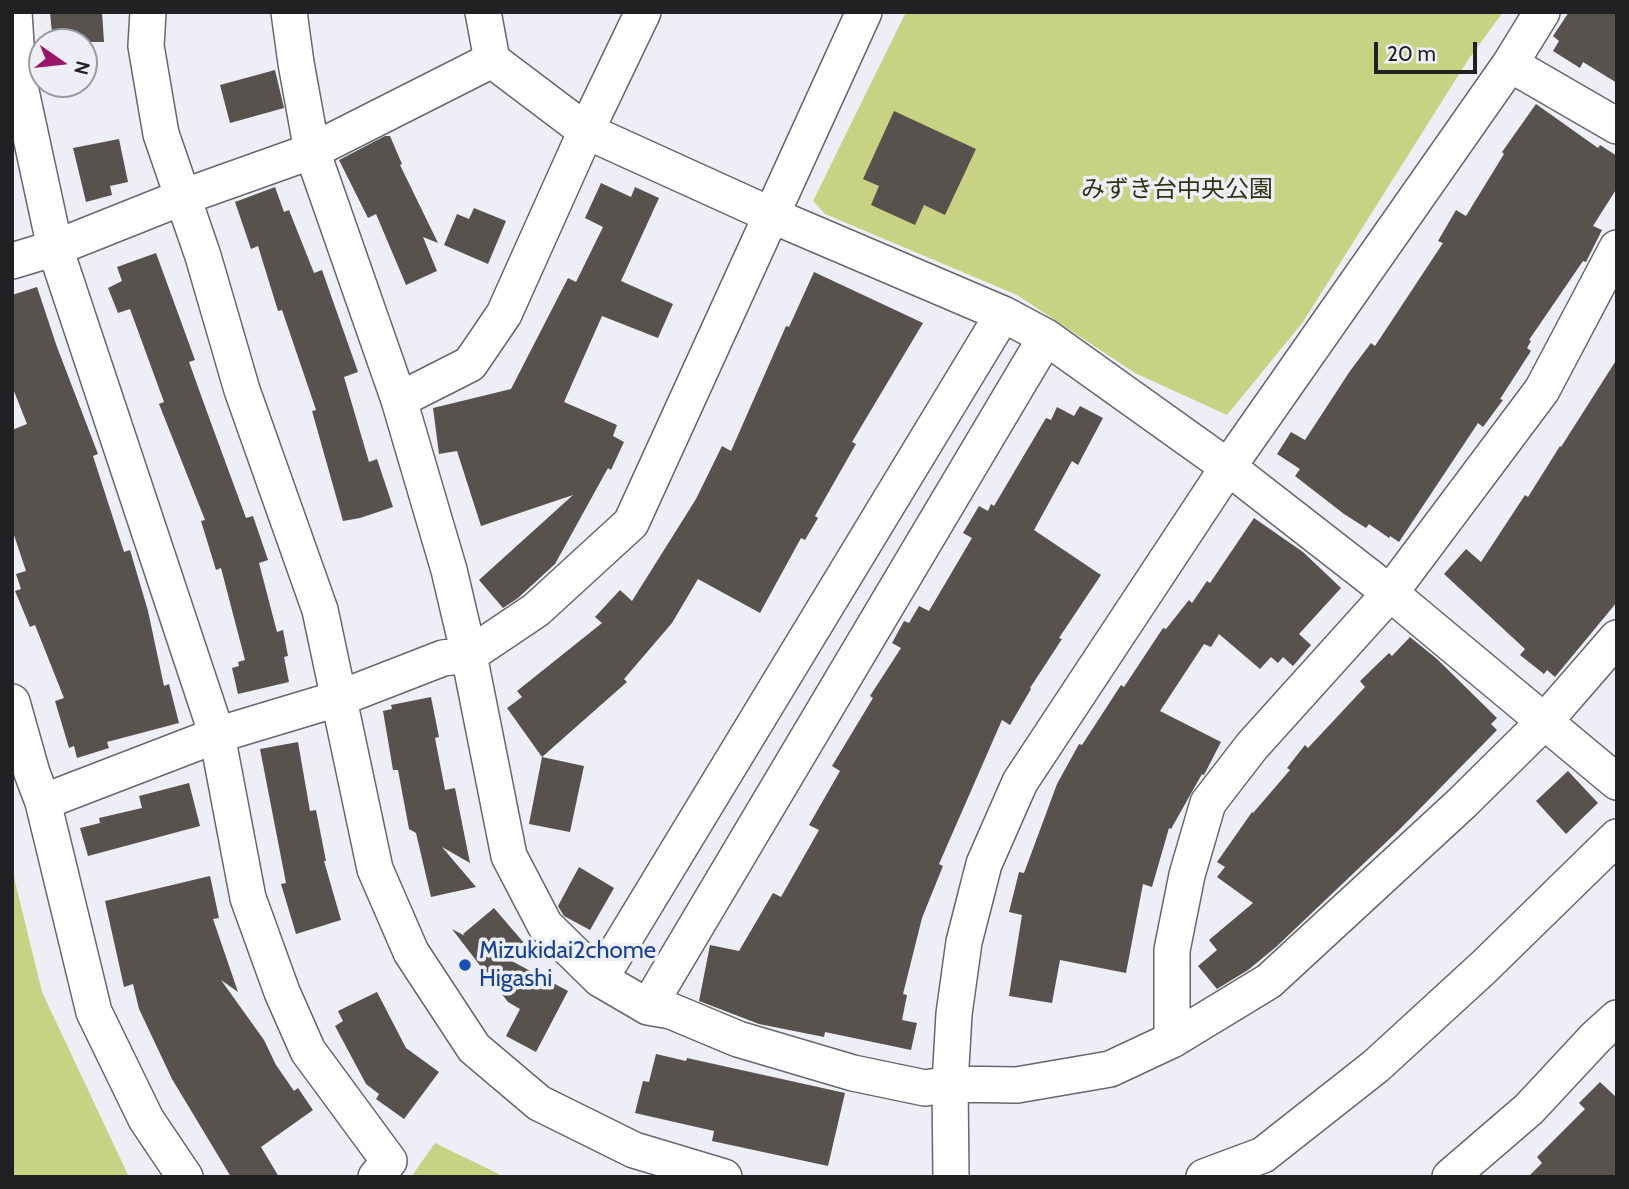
<!DOCTYPE html>
<meta charset="utf-8">
<style>
body{margin:0}
#map{position:relative;width:1629px;height:1189px;overflow:hidden;background:#edeef6;font-family:Cabin,sans-serif}
canvas{display:block}
.frame{position:absolute;inset:0;border:14px solid #212124;pointer-events:none}
.north{position:absolute;left:28px;top:28px;width:70px;height:70px;box-sizing:border-box;background:#edeef6;border:2px solid #9b9ca2;border-radius:50%;rotate:104deg;font-size:19px;font-weight:700;line-height:28px;text-align:center;color:#212124}
.north::after{content:'';display:block;margin:auto;width:24px;height:32px;background:#9b1669;clip-path:polygon(50% 0,100% 100%,50% 72%,0 100%)}
.scale{position:absolute;left:1374px;top:42px;width:103px;height:32px;box-sizing:border-box;border:4px solid #212124;border-top:0;padding-left:9px;font-size:21px;line-height:24px;white-space:nowrap;color:#212124;-webkit-text-stroke:5px #edeef6;paint-order:stroke}
</style>
<div id="map">
<canvas width="1629" height="1189"></canvas>
<div class="frame"></div>
<div class="north">N</div>
<div class="scale">20 m</div>
</div>
<script>
const g = document.querySelector('canvas').getContext('2d');
g.lineJoin = 'round';
function paint(path, color) {
  g.fillStyle = color;
  g.fill(path, 'evenodd');
}
function toPath(rows) {
  const path = new Path2D();
  for (const r of rows) {
    path.moveTo(r[0], r[1]);
    for (let i = 2; i < r.length; i += 2) path.lineTo(r[i], r[i + 1]);
  }
  return path;
}
function stroke(path, color, width, dash) {
  g.strokeStyle = color;
  g.lineWidth = width;
  g.lineCap = dash ? 'butt' : 'round';
  g.setLineDash(dash || []);
  g.stroke(path);
}
function label(font, color, halo, rows, align = 'center') {
  g.font = font + ' Cabin,"Noto Sans JP",sans-serif';
  g.lineWidth = 7;
  g.setLineDash([]);
  g.textBaseline = 'middle';
  g.strokeStyle = halo;
  g.fillStyle = color;
  for (const [text, x, y, turn = 0] of rows) {
    g.save();
    g.translate(x, y);
    g.rotate((+turn || 0) * Math.PI / 180);
    g.textAlign = isNaN(turn) ? turn : align;
    if (halo) g.strokeText(text, 0, 0);
    g.fillText(text, 0, 0);
    g.restore();
  }
}
paint(toPath([
 [906,12,1503,12,1468,60,1303,322,1227,415,1135,373,1017,295,825,214,813,201],
 [12,869,42,992,129,1177,12,1177],
 [435,1143,505,1177,506,1177,411,1177]
]), '#c7d383');
paint(toPath([
 [102,12,104,42,53,42,50,13],
 [1569,12,1617,12,1617,83,1583,62,1580,68,1553,51,1559,41,1553,36],
 [275,70,284,108,230,123,220,85],
 [1536,104,1598,148,1600,145,1617,156,1617,188,1593,226,1602,230,1586,262,1583,261,1529,340,1531,341,1527,348,1531,351,1500,399,1503,400,1483,427,1478,423,1399,542,1390,536,1389,538,1369,524,1366,528,1344,514,1295,476,1300,469,1277,454,1291,432,1305,440,1350,371,1371,343,1375,346,1443,243,1438,241,1456,210,1466,216,1504,154,1502,152],
 [894,111,976,149,945,215,924,205,915,225,871,205,879,186,863,179],
 [385,136,390,136,402,164,400,165,438,243,423,237,437,271,406,285,376,214,368,218,339,160],
 [119,139,128,182,110,186,112,195,86,202,73,148],
 [601,183,631,197,635,187,659,198,621,281,673,304,658,338,602,316,564,402,617,425,613,436,624,442,611,470,608,468,555,564,518,598,503,608,479,580,573,495,481,526,457,451,439,454,433,408,511,389,568,278,576,282,603,227,585,218],
 [275,187,284,212,289,210,314,273,322,270,358,372,344,377,369,462,377,459,393,507,360,518,343,521,312,411,316,410,313,401,282,310,278,311,258,246,251,249,235,202],
 [474,208,506,221,488,264,444,245,457,214,469,219],
 [156,253,195,360,189,362,211,423,246,518,253,516,268,560,259,563,277,632,283,630,288,656,284,657,289,682,238,694,232,668,239,666,238,662,245,660,221,568,216,570,201,521,205,520,159,404,164,402,130,309,118,313,108,288,122,281,117,267],
 [814,272,923,323,852,442,856,444,815,516,818,518,805,540,801,538,760,613,698,579,672,623,624,679,627,682,542,757,507,708,522,697,517,691,602,623,595,617,620,590,632,601,696,499,722,446,731,451,786,326,789,327],
 [37,287,57,347,98,454,93,456,124,552,130,550,148,611,164,686,169,684,179,723,107,742,109,748,77,758,74,746,69,748,55,701,64,698,35,625,30,627,15,591,21,589,16,574,26,571,12,529,12,430,27,424,12,386,12,295],
 [1617,359,1617,602,1555,677,1547,670,1544,674,1520,655,1525,649,1444,574,1466,549,1481,562,1525,495,1528,497,1560,446,1561,447],
 [1080,406,1103,418,1078,465,1072,461,1034,530,1101,575,1059,638,1062,639,1030,688,1031,689,1010,725,1002,720,939,864,943,866,922,918,903,994,907,995,902,1020,917,1023,911,1050,825,1032,824,1037,759,1024,699,1001,710,945,739,951,773,893,781,897,819,830,809,825,840,771,832,766,873,698,870,696,901,648,892,643,904,621,909,623,919,606,929,611,972,538,963,533,979,506,988,511,991,504,994,506,1046,418,1051,420,1057,407,1074,416],
 [1254,518,1303,552,1341,588,1299,634,1311,645,1293,666,1283,657,1278,663,1271,657,1260,669,1219,634,1211,647,1204,644,1160,711,1221,742,1204,775,1202,774,1171,829,1169,828,1152,887,1143,884,1126,973,1060,960,1052,1003,1009,996,1022,915,1009,912,1019,872,1024,873,1057,784,1079,744,1082,745,1121,685,1124,687,1163,628,1166,629,1189,600,1192,603,1207,581,1210,583],
 [1410,637,1437,659,1497,718,1491,724,1497,730,1400,829,1276,947,1248,970,1217,989,1198,966,1217,950,1209,940,1253,903,1217,877,1225,867,1217,862,1252,812,1253,813,1290,770,1287,768,1305,745,1308,748,1365,687,1360,681,1389,653,1392,656],
 [431,697,439,737,435,738,445,790,455,788,470,863,442,847,476,887,431,897,416,833,409,829,398,770,393,770,383,711,392,709,391,705],
 [298,742,310,811,316,810,326,861,324,861,341,920,296,934,281,884,286,883,260,749],
 [542,757,584,766,570,832,529,824],
 [1568,771,1598,803,1566,834,1536,801],
 [189,783,200,826,88,856,80,828,100,823,99,818,142,808,139,796],
 [579,867,614,888,590,930,564,916,558,906],
 [210,876,219,918,213,919,238,992,221,980,264,1040,276,1065,294,1091,298,1088,313,1110,261,1147,279,1177,231,1177,172,1079,139,1009,133,984,124,987,105,901],
 [494,908,524,943,506,958,568,991,536,1052,506,1036,520,1009,508,1002,452,929,465,936,463,934],
 [377,992,406,1048,439,1072,404,1119,376,1099,379,1094,366,1084,335,1026,343,1021,338,1011],
 [656,1054,686,1061,687,1058,845,1093,828,1166,712,1141,714,1131,635,1113,643,1081,649,1082],
 [1600,1082,1617,1098,1617,1177,1528,1177,1542,1163,1537,1157,1585,1109,1579,1103]
]), '#57524d');
const minor = toPath([
 [14,12,18,77,55,248,217,735,248,898,282,992,308,1051,389,1161,376,1177],
 [148,12,146,46,161,134,203,256,242,390,320,610,375,869,411,952,474,1048,539,1103,634,1150,724,1177],
 [289,12,296,63,312,151,399,400,449,570,469,655,509,856,545,925,600,979,648,1007,671,1011,738,1039,853,1073,925,1088,950,1084,1017,1085,1110,1069,1172,1040,1269,981,1462,803,1544,722,1617,638],
 [492,60,586,131,771,215,1003,314,1046,337,1228,467,1390,593,1617,782],
 [1510,64,1617,126],
 [12,261,55,248,183,197,312,151,492,60,483,12],
 [399,400,470,364,504,314,586,131,643,12],
 [12,702,32,773,43,802],
 [600,979,1003,314],
 [648,1007,1046,337],
 [1172,1040,1172,950,1187,875,1208,803,1252,746,1390,593,1542,390,1617,248],
 [185,1177,146,1119,94,1012,43,802,217,735,340,698,443,658,469,655,536,610,631,523,864,12],
 [951,1177,950,1084,954,1014,964,942,984,864,1020,782,1228,467,1510,64,1542,12],
 [1204,1177,1263,1155,1376,1066,1484,967,1617,837],
 [1450,1177,1529,1109,1596,1037,1617,1018]
]);
stroke(minor, '#66676e', 38);
stroke(minor, '#fff', 35);
for (const [x, y, r, color] of [
 [465,965,7,"#1a4fb4"]
]) {
  const dot = new Path2D();
  dot.arc(x, y, r, 0, 2 * Math.PI);
  g.fillStyle = color;
  g.fill(dot);
  stroke(dot, '#edeef6', 2.5);
}
label('24px', '#303411', '#edeef6', [
 ["みずき台中央公園",1177,190]
]);
label('24px', '#164399', '#edeef6', [
 ["Mizukidai2chome",479,951],
 ["Higashi",479,979]
], 'left');
</script>
